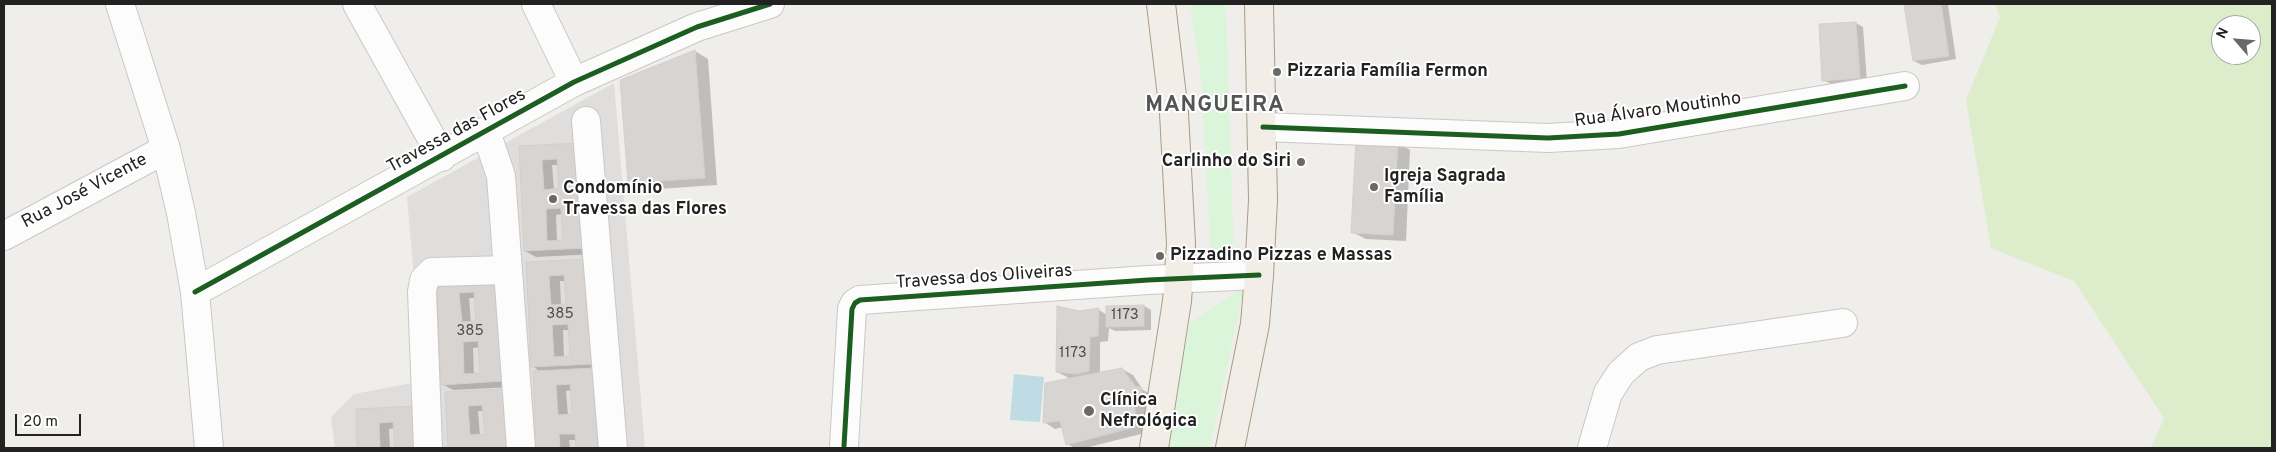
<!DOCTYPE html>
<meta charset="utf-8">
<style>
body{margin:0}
#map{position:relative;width:2276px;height:452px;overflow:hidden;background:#f0eeeb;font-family:Overpass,sans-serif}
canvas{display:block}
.frame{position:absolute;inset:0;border:5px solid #222;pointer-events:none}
.north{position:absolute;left:2211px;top:15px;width:50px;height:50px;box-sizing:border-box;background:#fff;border:1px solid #a7a7a7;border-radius:50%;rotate:297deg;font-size:14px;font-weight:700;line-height:20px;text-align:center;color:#222}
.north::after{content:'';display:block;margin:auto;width:18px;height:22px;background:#6a6968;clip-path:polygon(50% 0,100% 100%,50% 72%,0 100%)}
.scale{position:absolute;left:15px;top:414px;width:66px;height:22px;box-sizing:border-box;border:2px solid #222;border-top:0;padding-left:6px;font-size:15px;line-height:18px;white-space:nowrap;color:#222;-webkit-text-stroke:4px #fff;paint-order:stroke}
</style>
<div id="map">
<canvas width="2276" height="452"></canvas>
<div class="frame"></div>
<div class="north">N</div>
<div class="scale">20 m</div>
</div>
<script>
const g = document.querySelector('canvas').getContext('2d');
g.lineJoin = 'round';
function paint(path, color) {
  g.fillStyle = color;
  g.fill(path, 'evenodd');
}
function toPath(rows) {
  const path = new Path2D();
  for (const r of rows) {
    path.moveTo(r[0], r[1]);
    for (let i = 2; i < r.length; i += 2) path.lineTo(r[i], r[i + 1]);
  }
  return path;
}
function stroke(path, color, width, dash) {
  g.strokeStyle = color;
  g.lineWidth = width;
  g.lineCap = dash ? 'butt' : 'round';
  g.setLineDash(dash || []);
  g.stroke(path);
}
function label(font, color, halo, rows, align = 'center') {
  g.font = font + ' Overpass,sans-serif';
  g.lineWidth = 4;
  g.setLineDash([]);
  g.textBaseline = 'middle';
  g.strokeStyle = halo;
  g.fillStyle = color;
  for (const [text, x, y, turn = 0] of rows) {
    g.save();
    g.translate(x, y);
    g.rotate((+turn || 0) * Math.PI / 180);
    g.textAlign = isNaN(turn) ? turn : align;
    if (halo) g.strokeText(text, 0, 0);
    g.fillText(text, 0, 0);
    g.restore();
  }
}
paint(toPath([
 [614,83,645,448,335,448,331,417,354,394,423,381,407,197]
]), '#dfdedc');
paint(toPath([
 [1995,4,2272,4,2272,448,2151,448,2164,418,2074,281,1991,248,1966,100,2000,17],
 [2221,25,2251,25,2251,55,2221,55]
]), '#ddeccb');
paint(toPath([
 [1190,4,1226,4,1234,260,1211,257,1201,78],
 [1244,287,1210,448,1162,448,1191,322]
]), '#daf5da');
paint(toPath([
 [1014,374,1044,377,1040,422,1010,420]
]), '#bfdbe3');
paint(toPath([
 [1923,4,1948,5,1956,59,1922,65,1914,61,1906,6],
 [1856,23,1863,27,1867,82,1831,84,1824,80],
 [695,51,708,59,717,185,643,190,630,182],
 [1397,142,1410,150,1406,241,1366,239,1352,232],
 [520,147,591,150,596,254,536,257,525,251],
 [552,165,558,165,560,190,554,190],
 [563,214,564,241,557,241,556,215],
 [588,260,608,448,577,448,577,440,569,440,570,448,537,448,534,372,541,372,532,366,528,263],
 [560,281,565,281,567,305,561,306],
 [563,330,570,330,572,357,564,357],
 [572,390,574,415,568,415,566,391],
 [437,280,508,283,513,387,453,390,442,384],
 [469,298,475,298,477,322,471,323],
 [480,347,481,374,474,375,473,348],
 [1144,306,1151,310,1151,330,1115,331,1109,328,1108,341,1100,342,1100,373,1122,369,1133,375,1143,390,1153,395,1151,407,1146,407,1145,433,1085,448,1075,448,1067,444,1063,427,1055,429,1044,422,1071,379,1057,372,1079,312,1099,310,1107,315],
 [507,390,520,448,449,448,446,393],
 [478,411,484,411,486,435,480,436],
 [417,407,429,448,396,448,395,428,389,429,390,448,359,448,357,410]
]), '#0003');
const building = toPath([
 [1915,4,1941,4,1949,56,1913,61,1904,5,1915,4],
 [1856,22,1860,78,1822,81,1819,24,1856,22],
 [695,50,705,178,628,183,620,80,695,50],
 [1356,139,1398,141,1393,235,1351,233,1356,139],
 [581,143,586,248,524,251,519,146,581,143],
 [557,159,559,188,544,190,542,160,557,159],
 [561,208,563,240,547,241,546,209,561,208],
 [588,259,593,364,531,367,526,262,588,259],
 [564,275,566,304,551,305,549,276,564,275],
 [568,324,570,356,554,357,552,325,568,324],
 [498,276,503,381,441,385,436,279,498,276],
 [474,292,476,321,462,322,459,293,474,292],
 [478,341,480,373,464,374,463,342,478,341],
 [1144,305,1144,326,1106,327,1106,306,1144,305],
 [1057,306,1079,311,1099,308,1098,336,1090,337,1089,371,1077,374,1056,372,1057,306],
 [595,368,598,448,576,448,575,434,559,434,560,448,536,448,533,371,595,368],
 [570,384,572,414,558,415,556,385,570,384],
 [1122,368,1135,386,1142,388,1141,402,1135,402,1135,427,1066,445,1060,421,1043,423,1045,383,1122,368],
 [507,389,510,448,448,448,445,392,507,389],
 [482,405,485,434,470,435,468,406,482,405],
 [418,406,419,448,395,448,393,422,379,423,380,448,357,448,356,409,418,406]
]);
paint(building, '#d7d4d2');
stroke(building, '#d3d0cc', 1);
const minor = toPath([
 [120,4,166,149,181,213,195,292,209,448],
 [357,4,442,157],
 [536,4,574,82],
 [586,121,613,448],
 [1263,127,1548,138,1619,134,1905,86],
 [486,132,501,176,521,448],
 [4,236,166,149],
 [195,292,574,82,697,27,770,4],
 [844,446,852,309,855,303,860,300,1148,280,1259,275],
 [428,448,422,292,424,280,432,272,508,270],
 [1592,448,1608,393,1621,373,1639,357,1657,350,1843,323]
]);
const major = toPath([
 [1154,448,1177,301,1181,244,1174,113,1161,4],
 [1230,448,1255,324,1259,275,1263,200,1259,4]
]);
stroke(minor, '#c9c8c7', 30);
stroke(major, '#a79c86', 30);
stroke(minor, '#fdfcfc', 28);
stroke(major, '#f3ede7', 28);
stroke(toPath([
 [1263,127,1548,138,1619,134,1905,86],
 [195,292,574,82,697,27,770,4],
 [844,446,852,309,855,303,860,300,1148,280,1259,275]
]), '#1b5e20', 5);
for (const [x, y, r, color] of [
 [1277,72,5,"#6a6968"],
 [1301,162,5,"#6a6968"],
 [1374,187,5,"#6a6968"],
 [553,199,5,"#6a6968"],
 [1160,256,5,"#6a6968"],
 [1089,411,6,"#6a6968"]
]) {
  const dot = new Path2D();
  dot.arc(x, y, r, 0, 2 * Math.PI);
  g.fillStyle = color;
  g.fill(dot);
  stroke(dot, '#fff', 2);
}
label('15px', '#4f4e4e', null, [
 ["385",560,315],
 ["1173",1125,316],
 ["385",470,332],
 ["1173",1073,354]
]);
label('bold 18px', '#222', '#fff', [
 ["Pizzaria Família Fermon",1287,72],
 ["Carlinho do Siri",1291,162,"right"],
 ["Igreja Sagrada",1384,177],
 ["Família",1384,198],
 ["Condomínio",563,189],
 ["Travessa das Flores",563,210],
 ["Pizzadino Pizzas e Massas",1170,256],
 ["Clínica",1100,401],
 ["Nefrológica",1100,422]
], 'left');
label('18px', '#222', '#fff', [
 ["Rua Álvaro Moutinho",1658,111,-8],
 ["Travessa das Flores",457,132,-29],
 ["Rua José Vicente",85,192,-28],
 ["Travessa dos Oliveiras",984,278,-4]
]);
g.letterSpacing = '1px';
label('bold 22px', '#555', '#fff', [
 ["MANGUEIRA",1215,107]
]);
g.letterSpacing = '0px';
</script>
